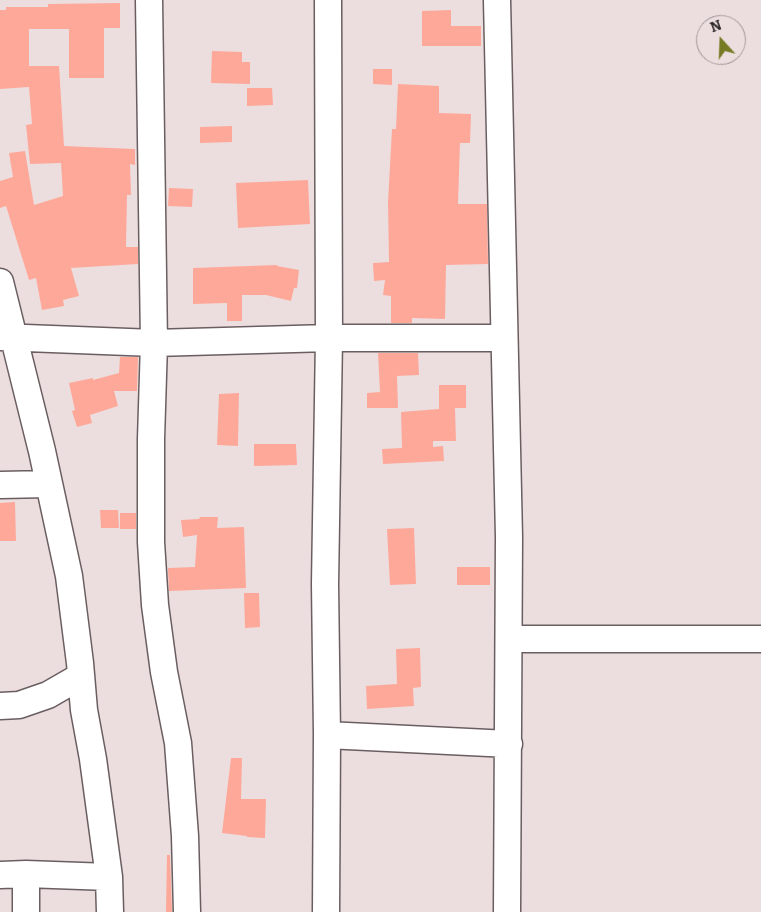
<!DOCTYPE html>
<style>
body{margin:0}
#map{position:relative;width:761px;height:912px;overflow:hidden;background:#ecdedf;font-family:Bitter,serif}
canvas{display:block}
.north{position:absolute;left:696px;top:15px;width:50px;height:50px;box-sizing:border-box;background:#ecdedf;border:1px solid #9f9596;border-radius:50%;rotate:340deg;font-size:14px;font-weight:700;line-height:20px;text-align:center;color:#2c2728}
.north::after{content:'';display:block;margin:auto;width:18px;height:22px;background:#767a23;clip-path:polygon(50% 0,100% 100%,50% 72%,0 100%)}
</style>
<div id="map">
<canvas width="761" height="912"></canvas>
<div class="north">N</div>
</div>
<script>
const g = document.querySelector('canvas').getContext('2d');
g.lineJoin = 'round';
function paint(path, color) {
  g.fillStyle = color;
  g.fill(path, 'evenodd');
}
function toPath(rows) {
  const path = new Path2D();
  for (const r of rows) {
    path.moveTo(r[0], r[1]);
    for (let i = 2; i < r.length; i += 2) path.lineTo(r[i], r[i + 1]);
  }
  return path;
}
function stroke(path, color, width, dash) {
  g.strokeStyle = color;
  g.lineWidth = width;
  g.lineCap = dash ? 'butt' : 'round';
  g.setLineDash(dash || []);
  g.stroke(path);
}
paint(toPath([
 [120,3,120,28,104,28,104,78,69,78,69,29,29,29,29,66,59,66,64,146,135,149,135,165,130,164,131,195,127,195,126,247,138,247,138,264,71,268,79,296,63,300,64,306,42,310,36,278,29,280,6,206,0,208,0,181,13,177,9,153,25,151,34,205,63,196,61,163,30,164,26,125,32,124,29,87,0,89,0,10,6,10,6,7,48,7,48,4],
 [451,10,451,26,481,26,481,46,422,46,422,11],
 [212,51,242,52,242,62,250,62,250,84,211,83],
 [373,69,392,69,392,85,373,84],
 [398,84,439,86,439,113,471,114,470,143,460,143,458,204,487,204,488,264,446,265,445,319,412,318,412,323,391,323,391,296,383,295,385,280,374,281,373,263,389,262,388,202,392,129,396,129],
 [247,88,272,88,273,105,247,106],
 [232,126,232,142,200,143,200,127],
 [308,180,310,224,238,228,236,183],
 [169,188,193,189,192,207,168,206],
 [277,265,277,266,299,270,297,288,294,288,291,301,266,295,242,295,242,321,227,321,227,303,193,304,193,268],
 [378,353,418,353,419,375,397,376,398,408,367,408,367,393,380,392],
 [120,357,138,357,137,391,114,391,118,406,90,415,92,423,77,427,72,411,75,410,69,383,93,378,93,380,119,373],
 [439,385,466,385,466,408,455,408,456,441,433,441,433,447,443,446,444,461,383,464,382,449,402,448,401,412,439,409],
 [239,393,238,446,217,445,219,394],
 [254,444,296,444,297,465,254,466],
 [15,502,16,541,0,541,0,503],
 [100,510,118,510,119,528,101,528],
 [120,513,136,513,136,529,120,529],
 [200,517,218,517,217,528,244,527,246,588,169,591,168,568,195,567,197,535,183,537,181,520,199,519],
 [414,528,416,584,390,585,387,529],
 [457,567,490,567,490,585,457,585],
 [244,593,259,593,260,627,245,628],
 [420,648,421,687,413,688,414,706,367,709,366,686,397,684,396,649],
 [231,758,242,758,241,799,266,799,265,838,247,837,247,836,222,833],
 [167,855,170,855,172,912,166,912]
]), '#fea89a');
const minor = toPath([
 [149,0,154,343,151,439,151,542,155,605,164,672,178,743,185,836,187,912],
 [497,0,509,537,507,912],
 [0,282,42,451,69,576,80,663,84,710,93,759,109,877,110,912],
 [0,337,154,343,329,338,504,338],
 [0,485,49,484],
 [509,639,761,639],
 [0,706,19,705,48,695,81,676],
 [327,735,509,744],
 [0,875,26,874,109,877],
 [26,912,26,874],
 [326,912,327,735,325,584,329,338,328,0]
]);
stroke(minor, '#6a5e60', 29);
stroke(minor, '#fff', 26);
</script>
